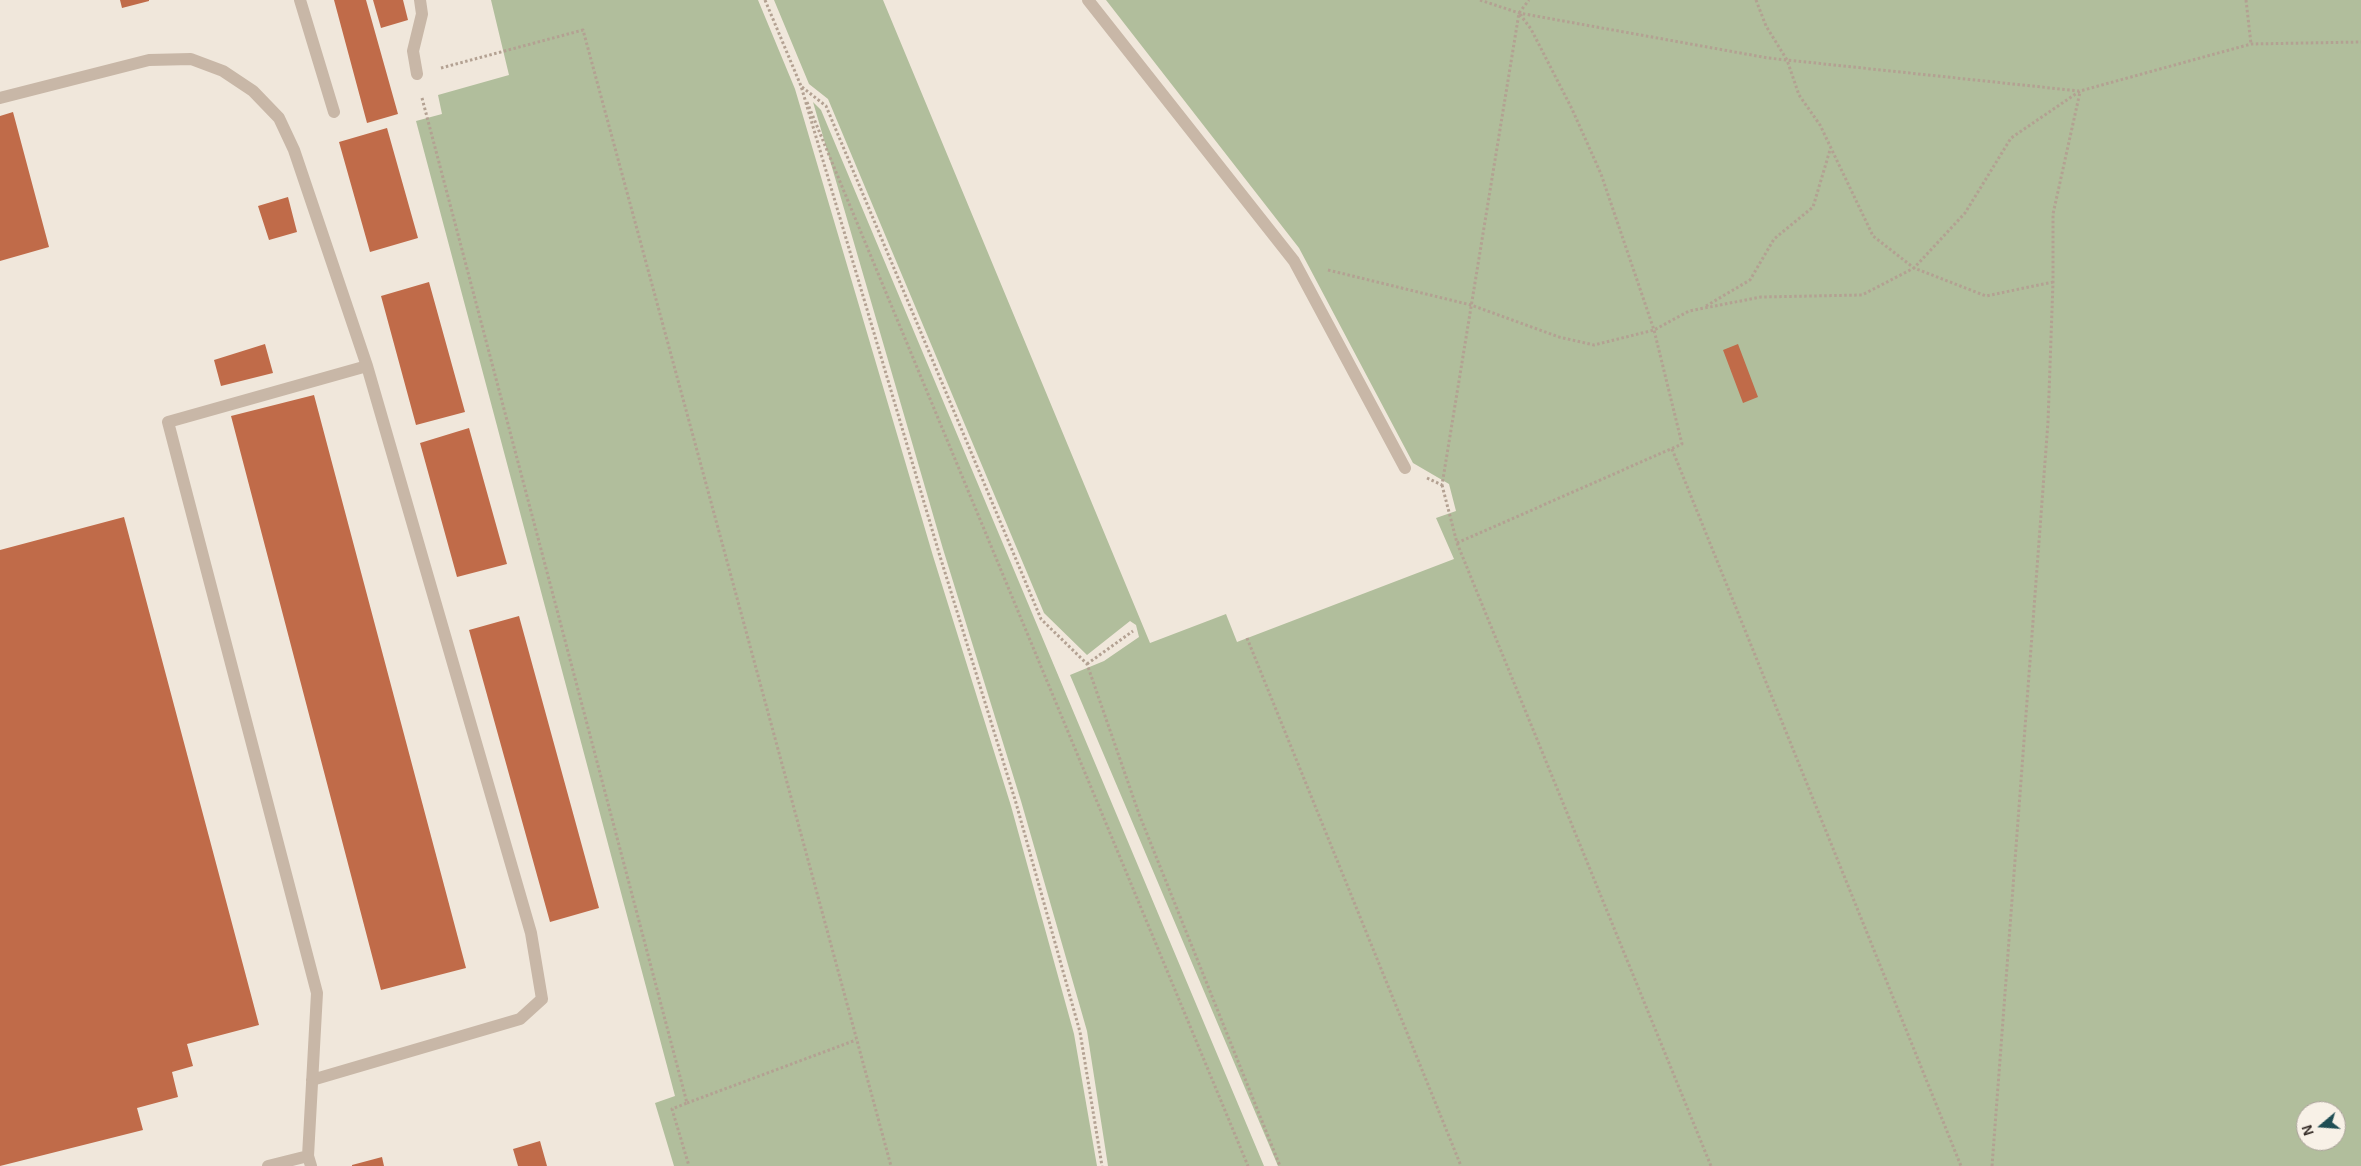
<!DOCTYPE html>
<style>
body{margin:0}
#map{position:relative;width:2361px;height:1166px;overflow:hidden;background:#f0e7db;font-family:Helvetica,sans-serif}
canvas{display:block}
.north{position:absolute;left:2296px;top:1101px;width:50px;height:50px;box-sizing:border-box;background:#f8f1e7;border:1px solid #aaa29a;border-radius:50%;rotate:252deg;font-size:14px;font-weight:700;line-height:20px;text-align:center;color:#352c27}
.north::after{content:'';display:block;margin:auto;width:18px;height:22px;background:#1f4e54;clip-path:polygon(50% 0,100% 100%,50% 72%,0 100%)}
</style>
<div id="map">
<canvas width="2361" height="1166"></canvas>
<div class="north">N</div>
</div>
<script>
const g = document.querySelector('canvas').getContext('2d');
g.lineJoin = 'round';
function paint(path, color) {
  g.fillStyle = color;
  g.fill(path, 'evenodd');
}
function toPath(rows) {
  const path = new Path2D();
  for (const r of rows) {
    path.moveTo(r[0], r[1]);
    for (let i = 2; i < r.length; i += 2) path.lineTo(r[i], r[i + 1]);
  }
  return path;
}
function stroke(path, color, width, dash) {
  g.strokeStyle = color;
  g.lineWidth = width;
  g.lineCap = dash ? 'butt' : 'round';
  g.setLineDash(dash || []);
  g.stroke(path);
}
paint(toPath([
 [491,0,758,0,795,89,933,556,1011,806,1074,1034,1097,1166,674,1166,655,1103,675,1096,416,121,442,114,438,95,509,75],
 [774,0,883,0,1150,643,1226,614,1237,642,1454,559,1436,518,1456,511,1449,484,1413,463,1299,248,1106,0,2361,0,2361,1166,1278,1166,1070,675,1104,661,1139,637,1136,625,1130,621,1087,655,1044,613,828,99,809,84],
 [2306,1111,2336,1111,2336,1141,2306,1141],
 [813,102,821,110,1264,1166,1108,1166,1087,1031,1021,801,943,549]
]), '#b1be9c');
paint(toPath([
 [120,0,149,0,149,1,122,8],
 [334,0,366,0,398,114,367,123],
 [373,0,403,0,408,20,381,28],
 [13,112,49,247,0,261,0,116],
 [387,128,418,238,370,252,339,142],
 [288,197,297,232,269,240,258,206],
 [429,282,465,412,416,425,381,296],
 [265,344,273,373,221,386,214,360],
 [1738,344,1758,397,1743,403,1723,350],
 [314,395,466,968,381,990,231,416],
 [469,428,507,564,457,577,420,443],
 [124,517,259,1025,187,1044,193,1066,172,1072,178,1097,137,1108,143,1130,0,1166,0,550],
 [519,616,599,908,550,922,469,630],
 [540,1141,547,1166,518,1166,513,1149],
 [382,1157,384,1166,352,1166,352,1165]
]), '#c06b49');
stroke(toPath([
 [765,0,801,86,939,553,1016,803,1080,1032,1102,1166],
 [1480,0,1519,13,1768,58,2079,91],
 [1756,0,1766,26,1787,60,1799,95,1820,125,1873,236,1914,268,1986,296,2053,282],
 [2246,0,2251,44],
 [441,68,583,30,891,1166],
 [802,87,826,106,1041,619,1087,664,1139,814,1280,1166],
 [422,98,687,1103,672,1109,689,1166],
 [807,102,1248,1166],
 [1328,270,1471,305,1559,337,1594,345,1654,330,1689,311,1761,297,1862,295,1914,268,1965,213,2011,138,2080,91,2251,44,2361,42],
 [1706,306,1750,280,1774,239,1813,207,1830,150],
 [1672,449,1961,1166],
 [1427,478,1442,485,1519,13,1529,0],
 [1442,485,1457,543,1711,1166],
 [1457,543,1682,444,1654,330,1601,174,1572,109,1531,29,1519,13],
 [1247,638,1461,1166],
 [1087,664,1133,631],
 [687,1103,856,1040],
 [1992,1166,2048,422,2053,282,2053,214,2080,92]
]), '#b3a192', 3, [2.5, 2.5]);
stroke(toPath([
 [300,0,334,112],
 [417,74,413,51,422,14,420,0],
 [0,98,149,60,191,59,223,71,253,91,279,118,294,150,367,366,531,933,542,999,520,1019,312,1080],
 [308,1156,317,993,168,422,367,366],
 [268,1166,308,1156,311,1166]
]), '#c8b7a7', 12);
stroke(toPath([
 [1088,0,1294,261,1405,468]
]), '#c8b7a7', 12);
</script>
